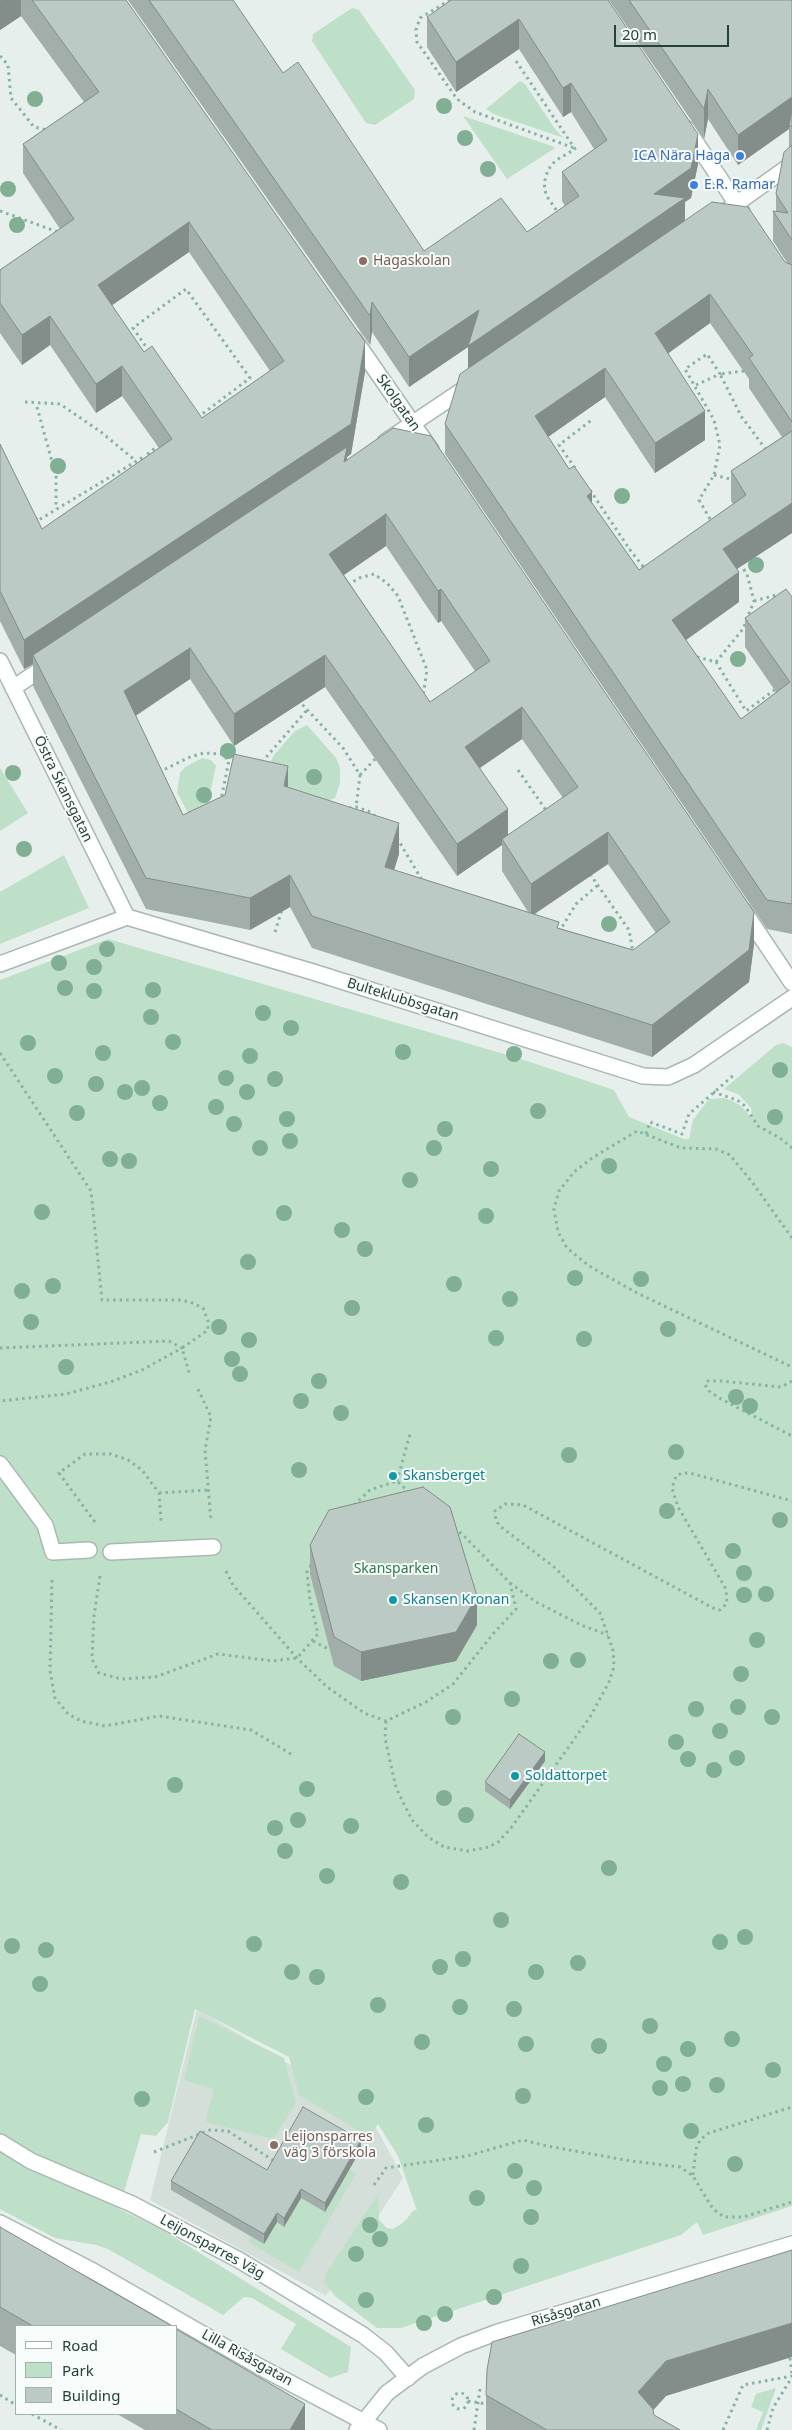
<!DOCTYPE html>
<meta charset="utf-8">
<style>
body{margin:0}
#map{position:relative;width:792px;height:2430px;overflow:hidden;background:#e6efeb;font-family:"Noto Sans",sans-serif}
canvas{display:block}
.legend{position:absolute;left:15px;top:2325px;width:162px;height:90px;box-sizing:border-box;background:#f7fbf9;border:1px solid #a3b1ad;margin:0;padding:6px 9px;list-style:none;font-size:15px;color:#24423a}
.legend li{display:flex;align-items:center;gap:10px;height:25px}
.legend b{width:25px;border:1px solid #a3b1ad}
.scale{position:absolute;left:614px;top:25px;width:115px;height:22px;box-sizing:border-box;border:2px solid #24423a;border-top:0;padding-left:6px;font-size:15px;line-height:18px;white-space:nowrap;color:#24423a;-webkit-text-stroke:4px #f7fbf9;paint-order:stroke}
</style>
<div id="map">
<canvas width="792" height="2430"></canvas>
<ul class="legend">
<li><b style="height:6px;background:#fff"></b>Road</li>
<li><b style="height:14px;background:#bfe0c8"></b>Park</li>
<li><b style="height:14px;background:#bbcac4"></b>Building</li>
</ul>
<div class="scale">20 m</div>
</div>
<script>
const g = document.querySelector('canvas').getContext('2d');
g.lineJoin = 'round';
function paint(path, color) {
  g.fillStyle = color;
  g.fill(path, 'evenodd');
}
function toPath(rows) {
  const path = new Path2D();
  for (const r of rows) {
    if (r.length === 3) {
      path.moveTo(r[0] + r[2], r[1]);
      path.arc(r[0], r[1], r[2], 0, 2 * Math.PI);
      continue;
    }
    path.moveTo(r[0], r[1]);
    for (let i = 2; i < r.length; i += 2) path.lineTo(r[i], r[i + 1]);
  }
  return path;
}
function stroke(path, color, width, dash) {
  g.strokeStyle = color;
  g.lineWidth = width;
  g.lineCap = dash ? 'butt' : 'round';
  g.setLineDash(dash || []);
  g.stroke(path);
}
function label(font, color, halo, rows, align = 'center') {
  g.font = font + ' "Noto Sans",sans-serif';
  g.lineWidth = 4;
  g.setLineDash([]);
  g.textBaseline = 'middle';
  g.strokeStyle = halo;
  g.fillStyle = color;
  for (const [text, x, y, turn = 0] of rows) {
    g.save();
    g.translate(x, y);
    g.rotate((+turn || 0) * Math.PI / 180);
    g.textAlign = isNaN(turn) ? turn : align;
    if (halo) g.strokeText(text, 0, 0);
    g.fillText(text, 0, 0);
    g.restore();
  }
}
paint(toPath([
 [197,2009,367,2111,403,2178,326,2296,150,2200]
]), '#d4dfda');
paint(toPath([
 [352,8,359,10,415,90,414,99,375,125,366,123,312,41,313,34],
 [520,81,525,84,555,129,564,138,496,115,486,109],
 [463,116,552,146,555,148,507,179],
 [307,725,336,758,340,767,340,783,335,798,322,803,304,803,267,768,274,755,295,731],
 [202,758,211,760,216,766,204,821,190,817,177,792,180,773,185,767],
 [0,768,28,813,0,831],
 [64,855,89,908,0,944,0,892],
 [108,939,518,1058,614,1090,629,1117,684,1139,689,1139,693,1120,709,1099,724,1098,732,1101,741,1106,752,1118,751,1108,738,1094,724,1089,776,1045,783,1043,792,1047,792,2206,703,2235,697,2222,681,2235,401,2328,377,2328,335,2296,324,2282,325,2275,378,2194,379,2220,387,2228,393,2229,404,2222,414,2210,417,2211,398,2156,378,2124,369,2137,299,2095,289,2057,195,2009,168,2122,156,2136,141,2134,119,2209,161,2229,351,2347,348,2372,330,2378,281,2349,296,2324,252,2298,244,2297,223,2315,108,2249,96,2245,55,2238,0,2209,0,980],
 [199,2016,284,2058,296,2103,273,2139,205,2122,214,2089,184,2080],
 [349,2169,356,2173,299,2272,248,2242,251,2236,264,2243,277,2222,285,2226,301,2198,325,2212],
 [776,2388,761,2430,756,2430,763,2412,751,2407,756,2394]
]), '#bfe0c8');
const service = toPath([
 [0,1464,45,1525,53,1552,89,1550],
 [111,1552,213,1547],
 [0,2142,31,2161,132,2204,239,2260,363,2335,386,2353,408,2378]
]);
const minor = toPath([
 [687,129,742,212],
 [719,216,792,164],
 [354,339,431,450],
 [385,442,470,385],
 [0,661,127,917],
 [13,688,49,664],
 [743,910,792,983],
 [0,964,127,917,313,972,643,1076,668,1077,694,1065,792,998],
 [0,2223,93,2271,262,2368,379,2430],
 [357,2430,387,2393,423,2366,461,2346,498,2332,792,2244]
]);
stroke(service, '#a8b8b2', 18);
stroke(minor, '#a8b8b2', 18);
stroke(toPath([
 [450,0,420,18,416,30,417,42,457,99,475,112,574,148],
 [0,56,8,65,11,98,34,127,47,130],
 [516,61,575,149,555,161,548,170,544,183,546,195,559,214],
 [0,211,58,232],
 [149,351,133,328,186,289,250,378,197,418],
 [744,371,720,374,741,416,767,451],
 [696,385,720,374,707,354,685,369,714,420,720,445,714,475,699,500,713,524],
 [25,402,60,404,101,432,136,461],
 [37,407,56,476,56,509],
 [147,459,145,456,159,445],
 [575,468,559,445,593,419],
 [714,475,730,479,734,477],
 [590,490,630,550],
 [36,518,37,521,145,456],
 [624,554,630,550,645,569],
 [348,585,359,578,374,574,387,583,398,596,427,670,423,696],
 [754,601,780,594],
 [697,657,716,662,746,711,777,688],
 [716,662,743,629,754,601,747,574,739,563],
 [298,700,343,748,360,775,356,807],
 [262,762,307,710],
 [518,770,548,813],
 [159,772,190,757,204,753,221,754,229,760,221,800],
 [360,775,377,757],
 [349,808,356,807,368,811,375,816],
 [397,838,422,880],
 [590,874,629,930,633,952],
 [275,932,282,909],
 [559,932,576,904,598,885],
 [0,1053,91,1191,102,1300,179,1300,190,1302,203,1308,208,1321,208,1330,182,1348,190,1376],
 [713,1092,737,1100,745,1106,758,1126,780,1138,792,1148],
 [646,1134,650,1122,682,1134,689,1114,735,1074],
 [792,1238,752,1182,730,1155,716,1149,681,1148,637,1131,592,1158,574,1172,559,1191,554,1209,558,1232,567,1248,589,1266,637,1293,792,1367],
 [0,1348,169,1341,182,1348,142,1370,110,1382,66,1394,0,1401],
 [792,1381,781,1387,721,1381,708,1381,705,1385,709,1391,721,1399,792,1436],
 [198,1389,211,1417,205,1450,211,1521],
 [397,1481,410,1434],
 [159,1493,208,1490],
 [354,1505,370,1490,397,1481,410,1493],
 [95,1522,59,1473,85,1454,111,1454,128,1460,142,1470,159,1493,161,1521],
 [226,1571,233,1585,297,1658,326,1686,364,1713,386,1721,426,1702,453,1684,493,1634,516,1609,510,1583,462,1534,454,1528],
 [100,1576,94,1616,92,1659,99,1673,121,1679,155,1677,218,1654,273,1661,297,1658,318,1634,310,1600,307,1572,311,1565],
 [52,1580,50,1671,55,1698,68,1714,81,1721,105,1726,159,1716,251,1730,291,1754],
 [510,1583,536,1602,581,1625,608,1635],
 [313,1641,330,1650],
 [386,1721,385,1738,396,1788,412,1820,428,1837,444,1847,468,1851,489,1847,498,1842,511,1828,590,1717,609,1682,614,1667,613,1650,600,1613,553,1566,501,1527,496,1521,495,1511,505,1504,523,1505,713,1608,720,1610,727,1603,726,1589,678,1507,672,1488,676,1476,682,1473,690,1473,792,1501],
 [154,2152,210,2130,228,2131,274,2161],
 [693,2175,696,2149,700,2140,709,2133,792,2107],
 [374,2185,386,2168,467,2156,523,2140,547,2146,631,2161,680,2167,693,2176,713,2209,724,2217,743,2217,792,2202],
 [790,2358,792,2375],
 [460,2401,8],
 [0,2395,16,2405],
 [468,2401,487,2404],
 [32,2414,61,2430],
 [474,2430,480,2389],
 [723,2430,743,2385,792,2376],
 [767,2430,773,2408,792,2377]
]), '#86b3a5', 3, [2.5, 4]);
stroke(service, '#fff', 15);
stroke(minor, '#fff', 15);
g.fillStyle = '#80af93';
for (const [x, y] of [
 [35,99],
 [444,106],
 [465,138],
 [488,169],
 [8,189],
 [17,225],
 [58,466],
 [622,496],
 [756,565],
 [738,659],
 [228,751],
 [13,773],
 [314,777],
 [204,795],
 [24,849],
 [609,924],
 [107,949],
 [59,963],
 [94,967],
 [65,988],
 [153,990],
 [94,991],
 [263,1013],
 [151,1017],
 [291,1028],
 [173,1042],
 [28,1043],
 [403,1052],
 [103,1053],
 [514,1054],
 [250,1056],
 [780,1070],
 [55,1076],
 [226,1078],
 [275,1079],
 [96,1084],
 [142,1088],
 [125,1092],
 [247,1092],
 [160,1103],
 [216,1107],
 [538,1111],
 [77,1113],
 [775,1117],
 [287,1119],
 [234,1124],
 [445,1129],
 [290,1141],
 [260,1148],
 [434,1148],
 [110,1159],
 [129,1161],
 [609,1166],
 [491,1169],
 [410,1180],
 [42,1212],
 [284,1213],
 [486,1216],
 [342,1230],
 [365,1249],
 [248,1262],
 [575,1278],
 [641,1279],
 [454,1284],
 [53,1286],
 [22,1291],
 [510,1299],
 [352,1308],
 [31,1322],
 [219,1327],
 [668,1329],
 [496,1338],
 [584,1339],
 [249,1340],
 [232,1359],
 [66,1367],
 [240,1374],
 [319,1381],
 [736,1397],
 [301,1401],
 [750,1406],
 [341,1413],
 [676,1452],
 [569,1455],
 [299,1470],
 [667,1511],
 [780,1520],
 [733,1551],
 [744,1573],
 [766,1594],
 [744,1595],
 [757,1640],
 [578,1660],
 [551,1661],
 [741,1674],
 [512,1699],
 [738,1707],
 [696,1709],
 [453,1717],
 [772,1717],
 [720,1731],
 [676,1742],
 [737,1758],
 [688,1759],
 [714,1770],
 [175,1785],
 [307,1789],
 [444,1798],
 [466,1815],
 [298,1820],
 [351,1826],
 [275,1828],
 [285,1851],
 [609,1868],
 [327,1876],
 [401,1882],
 [501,1920],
 [745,1937],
 [720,1942],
 [254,1944],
 [12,1946],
 [46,1950],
 [463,1959],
 [578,1963],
 [440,1967],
 [292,1972],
 [536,1972],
 [317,1977],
 [40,1984],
 [378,2005],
 [460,2007],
 [514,2009],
 [650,2026],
 [732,2039],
 [422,2042],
 [526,2044],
 [599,2046],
 [688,2049],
 [664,2064],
 [773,2070],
 [683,2084],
 [717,2085],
 [660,2088],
 [523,2096],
 [366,2097],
 [142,2099],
 [426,2125],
 [691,2131],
 [735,2164],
 [515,2171],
 [534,2188],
 [477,2198],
 [531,2217],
 [370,2225],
 [380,2239],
 [356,2254],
 [521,2266],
 [494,2297],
 [366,2300],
 [445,2314],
 [424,2323]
]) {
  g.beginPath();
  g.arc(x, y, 8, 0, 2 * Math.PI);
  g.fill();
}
paint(toPath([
 [0,0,126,0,365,372,351,454,347,457,347,460,754,944,749,982,652,1057,312,948,290,907,250,930,146,909,33,686,33,664,24,669,0,621,0,444,42,529,159,448,122,396,96,413,50,345,22,365,0,333,0,270,60,229,23,173,23,144,84,102,21,16,0,30],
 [189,252,270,371,202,418,144,352,112,305],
 [386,546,438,623,441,621,475,671,430,702,344,575],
 [190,679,234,746,325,687,457,876,502,845,502,871,528,912,394,870,399,854,288,787,183,815,136,716],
 [522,739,563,798,508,835,480,768],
 [608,864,656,933,633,950,559,928,535,914],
 [128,0,233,0,283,73,424,251,527,232,565,206,562,201,562,172,594,149,571,112,563,117,519,49,456,92,427,47,427,17,608,0,698,164,691,198,685,202,685,221,788,264,773,241,773,211,776,211,776,194,789,148,789,129,738,165,708,119,704,139,609,0,792,0,792,533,737,569,739,602,686,640,741,719,776,692,745,647,745,618,792,597,792,934,767,929,445,454,445,424,468,368,468,347,409,387,372,332,370,345],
 [710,323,749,379,749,388,782,437,731,471,731,501,733,504,639,570,592,503,548,437,605,397,655,473,705,440,668,353],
 [310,1545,477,1625,456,1661,361,1681,334,1666,310,1574],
 [545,1761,510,1809,485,1791,485,1782],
 [361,2149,325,2212,301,2198,284,2227,277,2222,264,2244,171,2190,171,2181,267,2170],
 [0,2227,172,2326,16,2326,16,2355,0,2346],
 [176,2329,305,2430,145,2430,117,2414,176,2414],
 [486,2395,666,2396,653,2410,654,2415,680,2430,486,2430]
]), '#a1aea9');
paint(toPath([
 [1,0,21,0,21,16,0,30,0,1],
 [519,19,519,49,456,92,456,62],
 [571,83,571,112,563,117,563,88],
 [708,89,708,119,704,139,704,109],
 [792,97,792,126,789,126,789,129,738,165,738,135],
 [698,134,698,164,691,198,685,202,685,228,468,375,468,347,409,387,409,357,479,310,654,194],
 [189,222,189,252,98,315,98,285],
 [710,294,710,323,655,363,655,333],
 [372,302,372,332,370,345,370,316],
 [50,316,50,345,22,365,22,335],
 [365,342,365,372,351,454,347,457,347,479,33,655,33,664,24,669,24,640],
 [122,366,122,396,96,413,96,384],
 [605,368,605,397,535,446,535,416],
 [705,411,705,440,655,473,655,443],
 [592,492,592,522,587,496],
 [792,503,792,533,723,578,723,549],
 [386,514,386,546,329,585,329,554],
 [739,572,739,602,672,650,672,620],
 [441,589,441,621,438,623,438,591],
 [190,648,190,679,124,723,124,691],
 [325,655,325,687,234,746,234,714],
 [522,707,522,739,465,778,465,747],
 [288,766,288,798,284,786],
 [508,809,508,841,502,839,502,845,457,876,457,844],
 [399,823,399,854,385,899,385,867],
 [608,832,608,864,531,916,531,884],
 [290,875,290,907,250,930,250,898],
 [754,912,754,944,749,982,652,1057,652,1025],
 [477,1596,477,1625,456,1661,361,1681,361,1652],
 [545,1752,545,1761,510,1809,510,1800],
 [361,2140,361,2149,325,2212,325,2203],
 [301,2189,301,2198,284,2227,284,2218],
 [277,2213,277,2222,264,2244,264,2234],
 [792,2323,792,2357,666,2396,638,2427,638,2392,666,2361],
 [305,2404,305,2430,290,2430]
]), '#838d89');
const building = toPath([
 [32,0,126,0,365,342,351,424,24,640,0,591,0,444,42,529,172,439,122,366,96,384,50,316,22,335,0,303,0,270,74,219,23,144,99,92,32,0],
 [189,222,284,361,202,418,152,346,144,352,98,285,189,222],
 [149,0,233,0,283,73,298,62,424,251,501,198,527,232,579,196,562,172,607,140,571,83,563,88,519,19,456,62,427,17,451,0,608,0,698,134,691,168,654,194,685,198,468,346,479,310,409,357,372,302,370,316,149,0],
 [629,0,792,0,792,97,738,135,708,89,704,109,629,0],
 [792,109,792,126,789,126,792,109],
 [792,145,792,240,773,211,788,213,776,194,784,152,792,145],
 [712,202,748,207,785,262,792,265,792,422,749,358,753,355,710,294,655,333,705,411,655,443,605,368,535,416,569,469,574,466,592,492,587,496,639,570,746,495,731,471,792,431,792,503,723,549,739,572,672,620,741,719,790,682,745,618,786,589,792,597,792,904,767,900,445,424,460,374,712,202],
 [393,428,431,436,754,912,749,950,652,1025,312,916,290,875,250,898,146,878,33,655,347,447,344,462,393,428],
 [386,514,438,591,441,589,490,661,430,702,329,554,386,514],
 [190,648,234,714,325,655,457,844,508,809,465,747,522,707,578,787,502,839,531,884,608,832,670,922,633,950,557,928,559,922,385,867,399,823,284,786,288,766,234,754,225,795,183,815,124,691,190,648],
 [423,1487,450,1507,477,1596,456,1632,361,1652,334,1637,310,1545,329,1510,423,1487],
 [519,1734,545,1752,510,1800,485,1782,519,1734],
 [303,2107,361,2140,325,2203,301,2189,284,2218,277,2213,264,2234,171,2181,200,2131,267,2170,303,2107],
 [0,2227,172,2326,33,2326,0,2307,0,2227],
 [792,2250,792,2323,666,2361,638,2392,653,2409,654,2415,680,2430,547,2430,486,2395,487,2370,492,2342,792,2250],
 [176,2329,305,2404,290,2430,212,2430,176,2409,176,2329]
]);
paint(building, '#bbcac4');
stroke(building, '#838d89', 1);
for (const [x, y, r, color] of [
 [740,156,5,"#3f7fe0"],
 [694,185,5,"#3f7fe0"],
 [363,261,5,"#8d6e63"],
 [393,1476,5,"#0f9aa8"],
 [393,1600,5,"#0f9aa8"],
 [515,1776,5,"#0f9aa8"],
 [274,2145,5,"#8d6e63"]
]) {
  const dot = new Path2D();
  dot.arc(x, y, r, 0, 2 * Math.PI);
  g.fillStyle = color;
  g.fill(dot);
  stroke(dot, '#f7fbf9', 2);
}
label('14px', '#366cbe', '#f7fbf9', [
 ["ICA Nära Haga",730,156],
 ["E.R. Ramar",704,185,"left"]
], 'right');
label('14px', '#785e54', '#f7fbf9', [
 ["Hagaskolan",373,261],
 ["Leijonsparres",284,2137],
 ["väg 3 förskola",284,2153]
], 'left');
label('14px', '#24423a', '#f7fbf9', [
 ["Skolgatan",398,403,55],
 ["Östra Skansgatan",63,789,64],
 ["Bulteklubbsgatan",403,1000,17],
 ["Leijonsparres Väg",212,2247,29],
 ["Risåsgatan",566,2312,-17],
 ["Lilla Risåsgatan",247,2358,29]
]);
label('14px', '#0d838f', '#f7fbf9', [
 ["Skansberget",403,1476],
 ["Skansen Kronan",403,1600],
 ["Soldattorpet",525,1776]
], 'left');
label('14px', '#2d7a4b', '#f7fbf9', [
 ["Skansparken",396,1569]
]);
</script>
